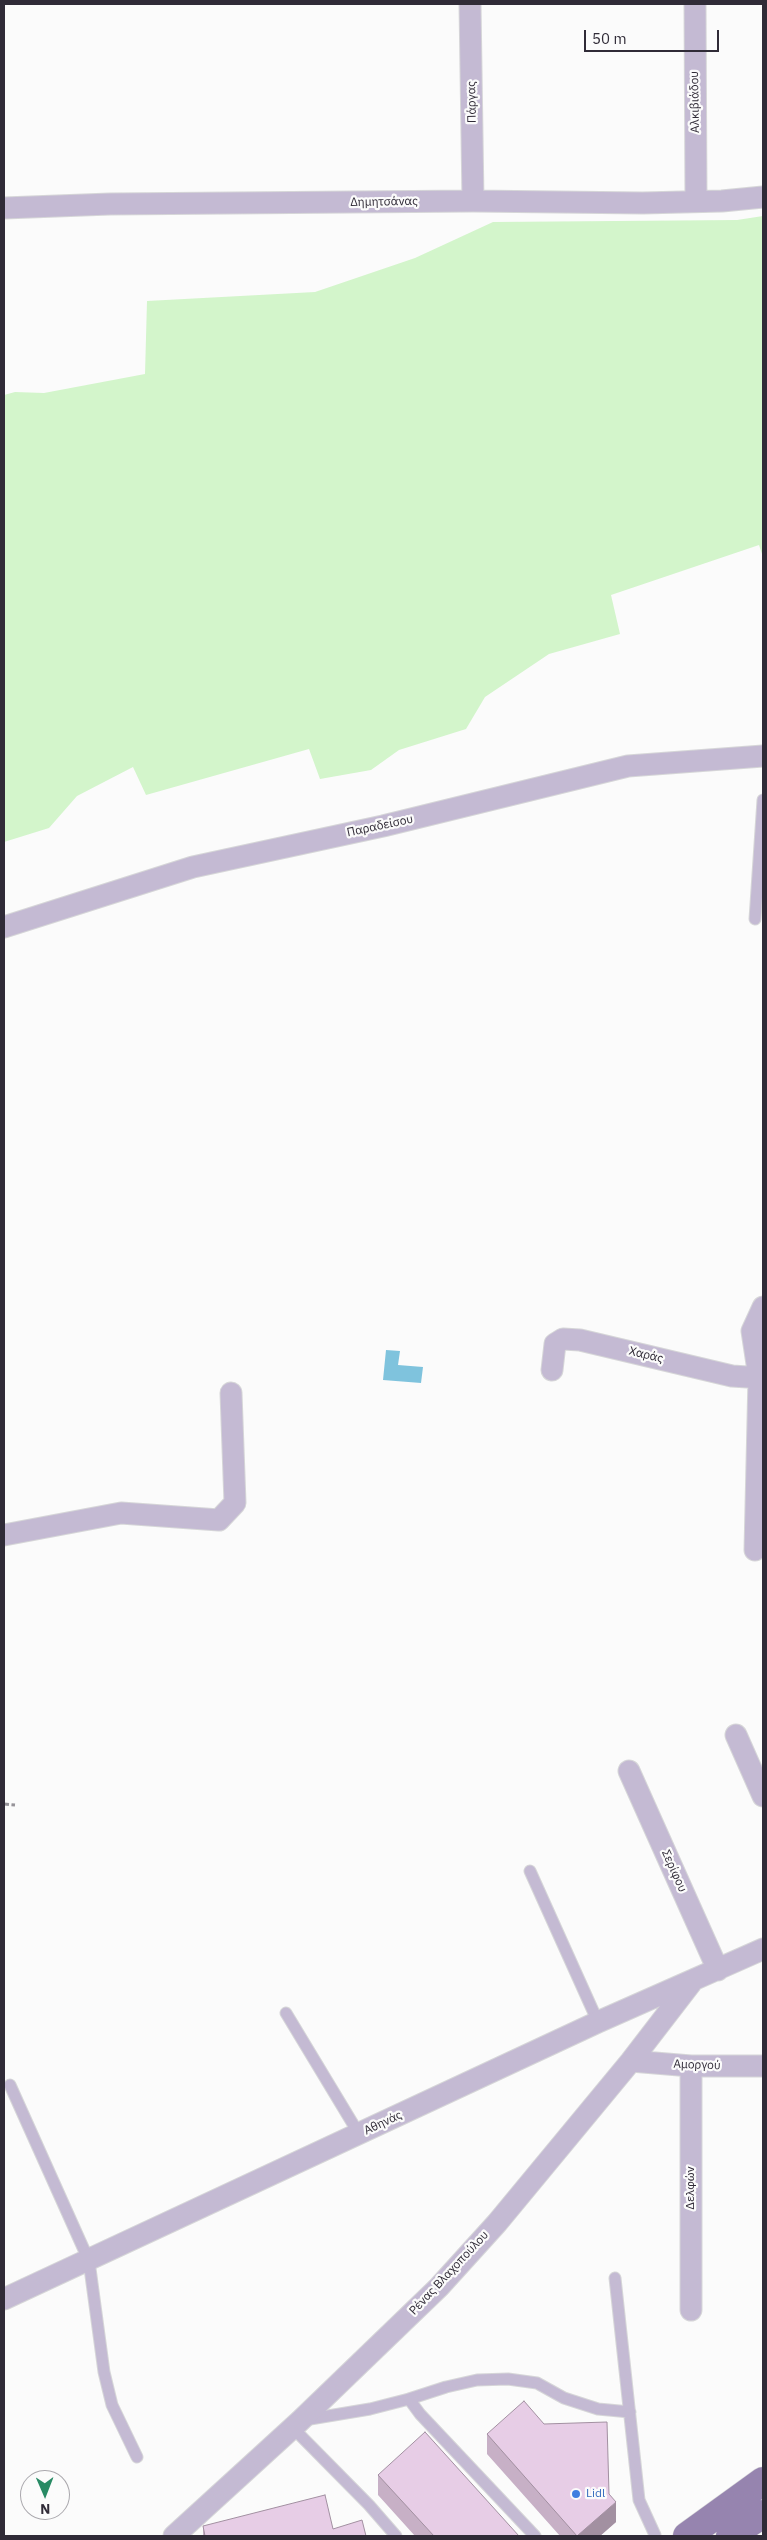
<!DOCTYPE html>
<meta charset="utf-8">
<style>
body{margin:0}
#map{position:relative;width:767px;height:2540px;overflow:hidden;background:#fbfbfb;font-family:"IBM Plex Sans",sans-serif}
canvas{display:block}
.frame{position:absolute;inset:0;border:5px solid #302b37;pointer-events:none}
.north{position:absolute;left:20px;top:2470px;width:50px;height:50px;box-sizing:border-box;background:#fbfbfb;border:1px solid #aaa8ad;border-radius:50%;rotate:179deg;font-size:14px;font-weight:700;line-height:20px;text-align:center;color:#302b37}
.north::after{content:'';display:block;margin:auto;width:18px;height:22px;background:#288a64;clip-path:polygon(50% 0,100% 100%,50% 72%,0 100%)}
.scale{position:absolute;left:584px;top:30px;width:135px;height:22px;box-sizing:border-box;border:2px solid #302b37;border-top:0;padding-left:6px;font-size:15px;line-height:18px;white-space:nowrap;color:#302b37;-webkit-text-stroke:4px #fbfbfb;paint-order:stroke}
</style>
<div id="map">
<canvas width="767" height="2540"></canvas>
<div class="frame"></div>
<div class="north">N</div>
<div class="scale">50 m</div>
</div>
<script>
const g = document.querySelector('canvas').getContext('2d');
g.lineJoin = 'round';
function paint(path, color) {
  g.fillStyle = color;
  g.fill(path, 'evenodd');
}
function toPath(rows) {
  const path = new Path2D();
  for (const r of rows) {
    path.moveTo(r[0], r[1]);
    for (let i = 2; i < r.length; i += 2) path.lineTo(r[i], r[i + 1]);
  }
  return path;
}
function stroke(path, color, width, dash) {
  g.strokeStyle = color;
  g.lineWidth = width;
  g.lineCap = dash ? 'butt' : 'round';
  g.setLineDash(dash || []);
  g.stroke(path);
}
function label(font, color, halo, rows, align = 'center') {
  g.font = font + ' "IBM Plex Sans",sans-serif';
  g.lineWidth = 4.5;
  g.setLineDash([]);
  g.textBaseline = 'middle';
  g.strokeStyle = halo;
  g.fillStyle = color;
  for (const [text, x, y, turn = 0] of rows) {
    g.save();
    g.translate(x, y);
    g.rotate((+turn || 0) * Math.PI / 180);
    g.textAlign = isNaN(turn) ? turn : align;
    if (halo) g.strokeText(text, 0, 0);
    g.fillText(text, 0, 0);
    g.restore();
  }
}
paint(toPath([
 [763,216,763,557,759,545,611,595,620,634,549,654,485,697,466,729,399,750,371,770,320,779,309,749,146,795,133,767,77,796,49,828,4,842,4,395,15,392,44,393,145,374,147,301,315,292,415,258,493,222,737,220]
]), '#d3f5cb');
paint(toPath([
 [386,1350,400,1351,398,1365,423,1367,421,1383,383,1380]
]), '#7fc3dd');
const lane = toPath([
 [755,919,763,800],
 [530,1871,598,2022],
 [286,2013,359,2134],
 [10,2085,89,2261,104,2372,112,2405,137,2457],
 [615,2278,639,2500,655,2535],
 [409,2399,446,2387,477,2380,508,2379,537,2383,564,2398,598,2409,630,2412],
 [304,2420,370,2409,409,2399,420,2414,535,2536],
 [293,2428,369,2505,396,2536]
]);
const street = toPath([
 [470,4,473,201],
 [695,4,696,200],
 [4,208,110,204,473,201,643,203,722,201,763,197],
 [4,927,193,867,383,826,628,766,763,756],
 [552,1370,555,1344,563,1339,580,1340,732,1376,763,1378],
 [4,1535,121,1513,219,1520,235,1503,231,1393],
 [755,1550,759,1377,752,1331,763,1307],
 [736,1735,763,1796],
 [629,1771,718,1970],
 [631,2061,691,2066,763,2066],
 [4,2299,598,2022,763,1949],
 [691,2310,691,2066],
 [174,2536,300,2421,439,2287,497,2223,631,2061,691,1983]
]);
const primary = toPath([
 [687,2536,763,2481],
 [730,2536,763,2514]
]);
stroke(lane, '#d6d6d8', 13);
stroke(street, '#d6d6d8', 23);
stroke(primary, '#d6d6d8', 29);
stroke(toPath([
 [4,1804,15,1805]
]), '#969399', 3, [5, 2.5]);
stroke(lane, '#c4bad3', 11);
stroke(street, '#c4bad3', 21);
stroke(primary, '#9684af', 28);
paint(toPath([
 [544,2424,609,2494,616,2522,600,2536,560,2536,487,2454,487,2434],
 [378,2475,519,2536,415,2536,378,2495],
 [203,2526,333,2529,366,2536,203,2536]
]), '#c7b0c6');
paint(toPath([
 [616,2502,616,2522,600,2536,577,2536]
]), '#a290a1');
const building = toPath([
 [524,2401,544,2424,607,2422,609,2494,616,2502,577,2536,487,2434,524,2401],
 [425,2432,519,2536,434,2536,378,2475,425,2432],
 [325,2495,333,2529,362,2520,366,2536,205,2536,203,2526,325,2495]
]);
paint(building, '#e7cde6');
stroke(building, '#a290a1', 1);
for (const [x, y, r, color] of [
 [576,2494,5,"#3f7fe0"]
]) {
  const dot = new Path2D();
  dot.arc(x, y, r, 0, 2 * Math.PI);
  g.fillStyle = color;
  g.fill(dot);
  stroke(dot, '#fbfbfb', 2);
}
label('12px', '#302b37', '#fbfbfb', [
 ["Πάργας",472,102,-91],
 ["Αλκιβιάδου",695,102,-91],
 ["Δημητσάνας",384,202,-1],
 ["Παραδείσου",380,826,-12],
 ["Χαράς",646,1355,14],
 ["Σερίφου",674,1871,66],
 ["Αμοργού",697,2065,2],
 ["Αθηνάς",383,2123,-25],
 ["Δελφών",691,2188,-90],
 ["Ρένας Βλαχοπούλου",449,2273,-47]
]);
label('12px', '#366cbe', '#fbfbfb', [
 ["Lidl",586,2494]
], 'left');
</script>
